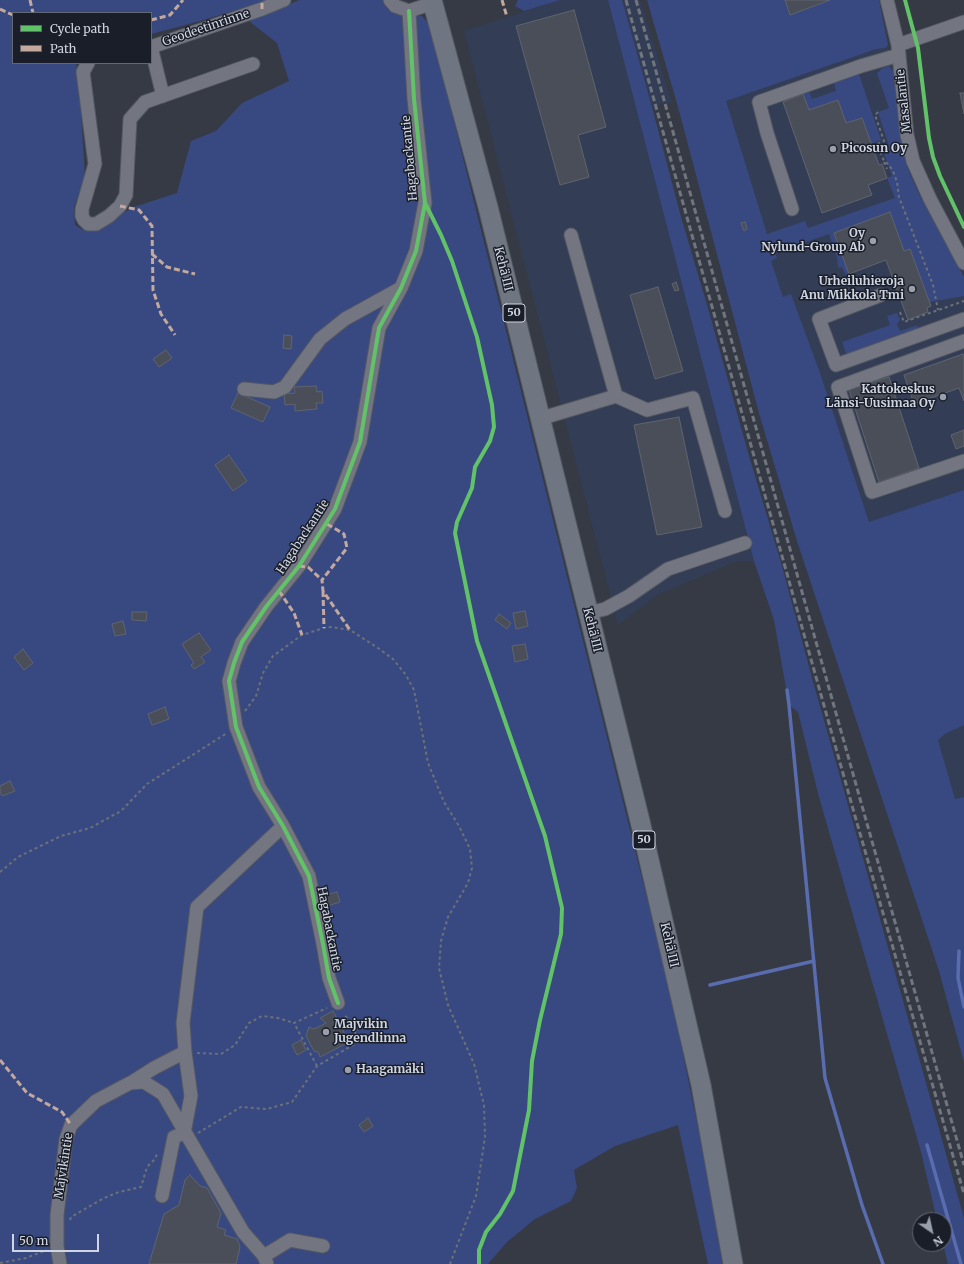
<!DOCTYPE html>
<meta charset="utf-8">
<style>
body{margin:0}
#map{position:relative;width:964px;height:1264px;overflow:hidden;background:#353a45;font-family:Merriweather,serif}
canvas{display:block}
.legend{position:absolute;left:12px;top:12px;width:140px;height:52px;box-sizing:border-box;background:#1a1e28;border:1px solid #626772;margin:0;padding:5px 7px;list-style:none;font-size:12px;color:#cfd5e2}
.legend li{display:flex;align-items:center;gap:8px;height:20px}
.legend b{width:20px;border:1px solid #626772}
.north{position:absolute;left:912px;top:1212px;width:40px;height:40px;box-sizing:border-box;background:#1a1e28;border:1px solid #626772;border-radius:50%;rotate:146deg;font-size:11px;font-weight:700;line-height:16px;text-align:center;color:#cfd5e2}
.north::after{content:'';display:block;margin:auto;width:14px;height:18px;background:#999fab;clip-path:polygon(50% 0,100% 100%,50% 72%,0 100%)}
.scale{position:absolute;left:12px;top:1234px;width:87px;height:18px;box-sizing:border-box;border:2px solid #cfd5e2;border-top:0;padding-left:5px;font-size:12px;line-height:14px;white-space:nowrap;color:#cfd5e2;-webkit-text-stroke:3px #1a1e28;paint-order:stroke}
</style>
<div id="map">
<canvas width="964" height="1264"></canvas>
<ul class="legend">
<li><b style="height:5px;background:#61c268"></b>Cycle path</li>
<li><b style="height:5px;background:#c3a89e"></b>Path</li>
</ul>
<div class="north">N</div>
<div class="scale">50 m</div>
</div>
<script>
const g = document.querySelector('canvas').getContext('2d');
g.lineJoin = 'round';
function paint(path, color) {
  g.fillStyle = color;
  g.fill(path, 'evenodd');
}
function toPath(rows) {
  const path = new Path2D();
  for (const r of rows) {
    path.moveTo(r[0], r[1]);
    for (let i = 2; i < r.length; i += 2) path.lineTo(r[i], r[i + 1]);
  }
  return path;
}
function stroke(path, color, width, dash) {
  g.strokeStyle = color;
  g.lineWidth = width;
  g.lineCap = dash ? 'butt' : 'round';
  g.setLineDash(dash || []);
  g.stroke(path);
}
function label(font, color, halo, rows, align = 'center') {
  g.font = font + ' Merriweather,serif';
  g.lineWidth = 3;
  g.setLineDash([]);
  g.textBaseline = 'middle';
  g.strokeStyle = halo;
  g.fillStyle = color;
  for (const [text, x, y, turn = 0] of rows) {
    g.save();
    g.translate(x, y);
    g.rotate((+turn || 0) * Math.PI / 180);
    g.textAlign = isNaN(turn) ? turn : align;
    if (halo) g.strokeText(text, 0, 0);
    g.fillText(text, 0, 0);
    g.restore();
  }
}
paint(toPath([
 [560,0,608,0,754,561,737,561,657,595,618,625,464,31],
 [622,0,640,0,672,102,652,107],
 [888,45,893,71,901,142,908,169,919,194,964,277,964,490,869,522,822,381,689,104,877,49,885,48],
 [964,725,964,797,955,800,938,740,945,734]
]), '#333d56');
paint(toPath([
 [0,0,267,0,256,4,200,21,151,34,151,13,13,13,13,63,76,63,79,81,85,177,74,207,75,225,83,230,94,229,134,207,177,193,191,141,216,131,242,103,289,81,277,43,249,21,299,0,382,0,388,10,413,21,414,17,418,15,422,16,430,25,670,991,715,1210,722,1264,708,1264,678,1125,615,1146,574,1170,577,1188,571,1201,535,1219,507,1242,488,1264,0,1264],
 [518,0,560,0,524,11,515,6],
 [608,0,622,0,652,107,681,217,710,315,747,449,782,566,812,678,841,780,964,1218,964,1264,948,1264,943,1244,944,1220,937,1220,921,1152,819,797,798,712,789,705,774,620,754,561],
 [647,0,785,0,790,15,830,0,879,0,888,45,885,48,876,49,726,101,767,234,805,221,808,228,895,198,887,178,892,176,882,148,889,146,878,112,889,108,877,73,883,68,889,66,893,71,901,142,908,169,919,194,964,277,964,296,930,302,910,249,904,251,890,212,834,233,849,274,846,275,842,267,839,268,837,262,838,261,829,234,775,253,777,258,771,261,783,297,791,294,821,376,869,522,964,490,964,725,945,734,938,740,955,799,964,797,964,1062,939,971,797,541,759,413,678,107],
 [859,74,881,140,871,144,862,118,846,123,838,100,809,110,803,94,803,93,809,91,812,99,836,91,834,83],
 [897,313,900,320,897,324,900,331,918,325,917,329,847,356,842,342,890,325,887,316]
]), '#384982');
stroke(toPath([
 [787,690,789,705,825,1078,862,1205,883,1264],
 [959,951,958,978,964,1007],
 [710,985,814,961],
 [927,1145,961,1264]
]), '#586caf', 3.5);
const building = toPath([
 [785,0,830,0,790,15,785,0],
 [574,10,606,127,578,135,589,177,560,185,516,26,574,10],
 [960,93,964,93,964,114,960,93],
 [803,94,809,110,838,100,846,123,862,118,879,165,882,164,887,178,868,185,872,195,822,213,783,102,803,94],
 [890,212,904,251,910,249,931,306,927,308,928,312,908,320,886,260,849,274,834,233,890,212],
 [745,222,747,229,744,231,741,223,745,222],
 [676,282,679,290,675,291,672,284,676,282],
 [658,287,683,371,655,379,630,295,658,287],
 [284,335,292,336,291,349,283,348,284,335],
 [166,350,172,358,159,367,153,359,166,350],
 [963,354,964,358,964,401,959,388,914,404,904,375,963,354],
 [889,377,919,468,879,482,849,390,889,377],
 [316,386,317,392,322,391,323,403,316,403,317,409,295,411,295,404,285,405,284,394,295,393,294,387,316,386],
 [238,393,270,407,263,422,231,408,238,393],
 [679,417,702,527,657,535,634,425,679,417],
 [964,430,964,446,956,449,951,435,964,430],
 [229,455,247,481,233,491,215,465,229,455],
 [525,611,528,626,516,629,513,613,525,611],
 [132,612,147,612,146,621,132,620,132,612],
 [499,614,511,623,507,629,495,620,499,614],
 [123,621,126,634,115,636,112,624,123,621],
 [199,633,211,650,201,657,205,662,194,669,191,665,194,663,182,644,199,633],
 [525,644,528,659,515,662,512,646,525,644],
 [23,649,33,663,24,670,14,657,23,649],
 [165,707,169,719,152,725,148,714,165,707],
 [10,781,15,791,2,796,0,792,0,786,10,781],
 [337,892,340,902,327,906,325,895,337,892],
 [333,1011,349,1042,320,1057,318,1052,314,1051,306,1036,309,1027,314,1029,326,1023,320,1018,333,1011],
 [301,1040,306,1050,297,1055,292,1045,301,1040],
 [368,1118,373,1126,364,1132,359,1125,368,1118],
 [190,1175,200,1186,207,1188,221,1213,217,1227,226,1230,224,1235,237,1239,240,1247,236,1264,149,1264,164,1214,179,1205,185,1180,190,1175]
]);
paint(building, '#4a4e58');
stroke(building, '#60646e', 1);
const minor = toPath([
 [390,0,395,6,409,11,433,3],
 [887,0,898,45,907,135,913,161,930,199,964,263],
 [898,45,964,22],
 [151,47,262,9,284,0],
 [151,47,163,96],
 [88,63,83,72,95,164,82,209,82,216,84,220,88,224,96,224,109,216,120,206,126,195,130,119,145,102,253,64],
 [792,209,767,133,759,102,861,66,899,55],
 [571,235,616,396],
 [881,295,819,319,836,365,964,319],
 [964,341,838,387,872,492,964,461],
 [244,389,274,392,285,387,320,339,345,319,401,288],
 [616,396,647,410,693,398,725,511],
 [539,419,616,396],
 [588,613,605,609,629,596,668,569,745,543],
 [338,1003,329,978,323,944,309,876,283,826,259,787,236,727,229,681,234,663,242,642,266,607,299,566,335,509,360,442,379,328,401,288,416,251,425,203,414,99,409,11],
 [132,1082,154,1068,185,1052],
 [184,1133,191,1096,185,1052,183,1023,197,907,283,826],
 [162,1196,174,1137,184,1133],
 [264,1256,290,1240,323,1246],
 [60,1264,57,1246,57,1215,66,1139,71,1125,96,1101,130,1083,144,1082,163,1094,243,1232,264,1256,267,1264]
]);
const highway = toPath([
 [432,0,488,207,640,821,701,1085,733,1264]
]);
stroke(minor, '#545862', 15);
stroke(highway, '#545862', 21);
stroke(toPath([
 [878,112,875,115,884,141,877,144,884,161,889,165,893,171,897,182,899,197,933,285,938,310],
 [884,162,887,169],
 [900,312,904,322,964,301],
 [245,711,256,696,263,673,273,656,302,635,324,628,331,627,350,630,378,648,393,659,406,675,414,690,428,763,444,802,459,826,470,849,472,868,468,883,448,917,441,941,439,968,448,1005,474,1064,484,1105,485,1137,476,1196,450,1264],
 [0,872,18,857,61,836,90,828,121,811,147,784,227,733],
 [197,1053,221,1054,235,1045,249,1023,262,1016,278,1018,294,1023],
 [317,1066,294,1023,327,1008],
 [198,1133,241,1107,267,1109,292,1102,317,1066,360,1041,344,1013],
 [70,1220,71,1217,104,1198,119,1192,141,1187,147,1167,155,1159,157,1154],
 [0,1263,26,1258,47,1250]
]), '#6c7078', 2, [3, 3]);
stroke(minor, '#737680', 13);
stroke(highway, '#707582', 19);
stroke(toPath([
 [626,0,855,816,964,1194],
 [636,0,864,813,964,1165]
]), '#71767e', 3, [6, 3]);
stroke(toPath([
 [30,0,33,13],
 [502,0,507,17],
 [0,9,13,15],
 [262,9,262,0],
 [151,20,170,15,183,0],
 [120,206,139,210,152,226,153,290,161,314,175,335],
 [152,254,167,267,195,274],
 [327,524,344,534,347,548,322,580,323,591,350,630],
 [299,566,308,567,322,580],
 [279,591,294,613,302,635],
 [323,591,324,628],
 [0,1060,27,1093,62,1112,71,1125]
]), '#c3a89e', 3, [6, 3]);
stroke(toPath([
 [905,0,918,48,929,138,933,157,940,176,964,227],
 [425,203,441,235,452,261,477,337,492,405,494,427,490,441,475,467,472,488,457,522,455,533,477,641,545,836,562,908,561,934,540,1020,532,1061,529,1110,513,1191,500,1214,486,1232,479,1250,479,1264],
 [338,1003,329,978,323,944,309,876,283,826,259,787,236,727,229,681,234,663,242,642,266,607,299,566,335,509,360,442,379,328,401,288,416,251,425,203,414,99,409,11]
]), '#61c268', 4);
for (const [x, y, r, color] of [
 [833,149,4,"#999fab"],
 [873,241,4,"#999fab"],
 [912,289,4,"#999fab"],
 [943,397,4,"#999fab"],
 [326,1032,4,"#999fab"],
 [348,1070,4,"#999fab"]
]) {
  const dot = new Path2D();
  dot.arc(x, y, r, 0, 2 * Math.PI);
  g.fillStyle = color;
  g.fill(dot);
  stroke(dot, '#1a1e28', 1.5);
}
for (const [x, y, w] of [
 [514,313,22],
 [644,840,22]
]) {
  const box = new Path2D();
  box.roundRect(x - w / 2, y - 9, w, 18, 3);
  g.fillStyle = '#1a1e28';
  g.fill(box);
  stroke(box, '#cfd5e2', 1);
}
label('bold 11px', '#cfd5e2', null, [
 ["50",514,313],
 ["50",644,840]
]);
label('12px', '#cfd5e2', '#1a1e28', [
 ["Geodeetinrinne",206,28,-19],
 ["Masalantie",904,101,-96],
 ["Hagabackantie",410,158,-95],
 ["Kehä III",503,269,76],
 ["Hagabackantie",303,537,-57],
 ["Kehä III",592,630,76],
 ["Hagabackantie",329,929,79],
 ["Kehä III",669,945,77],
 ["Majvikintie",64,1166,-81]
]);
label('bold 12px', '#cfd5e2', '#1a1e28', [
 ["Picosun Oy",841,149],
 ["Oy",865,234,"right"],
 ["Nylund-Group Ab",865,248,"right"],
 ["Urheiluhieroja",904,282,"right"],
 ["Anu Mikkola Tmi",904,296,"right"],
 ["Kattokeskus",935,390,"right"],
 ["Länsi-Uusimaa Oy",935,404,"right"],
 ["Majvikin",334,1025],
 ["Jugendlinna",334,1039],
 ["Haagamäki",356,1070]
], 'left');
</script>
